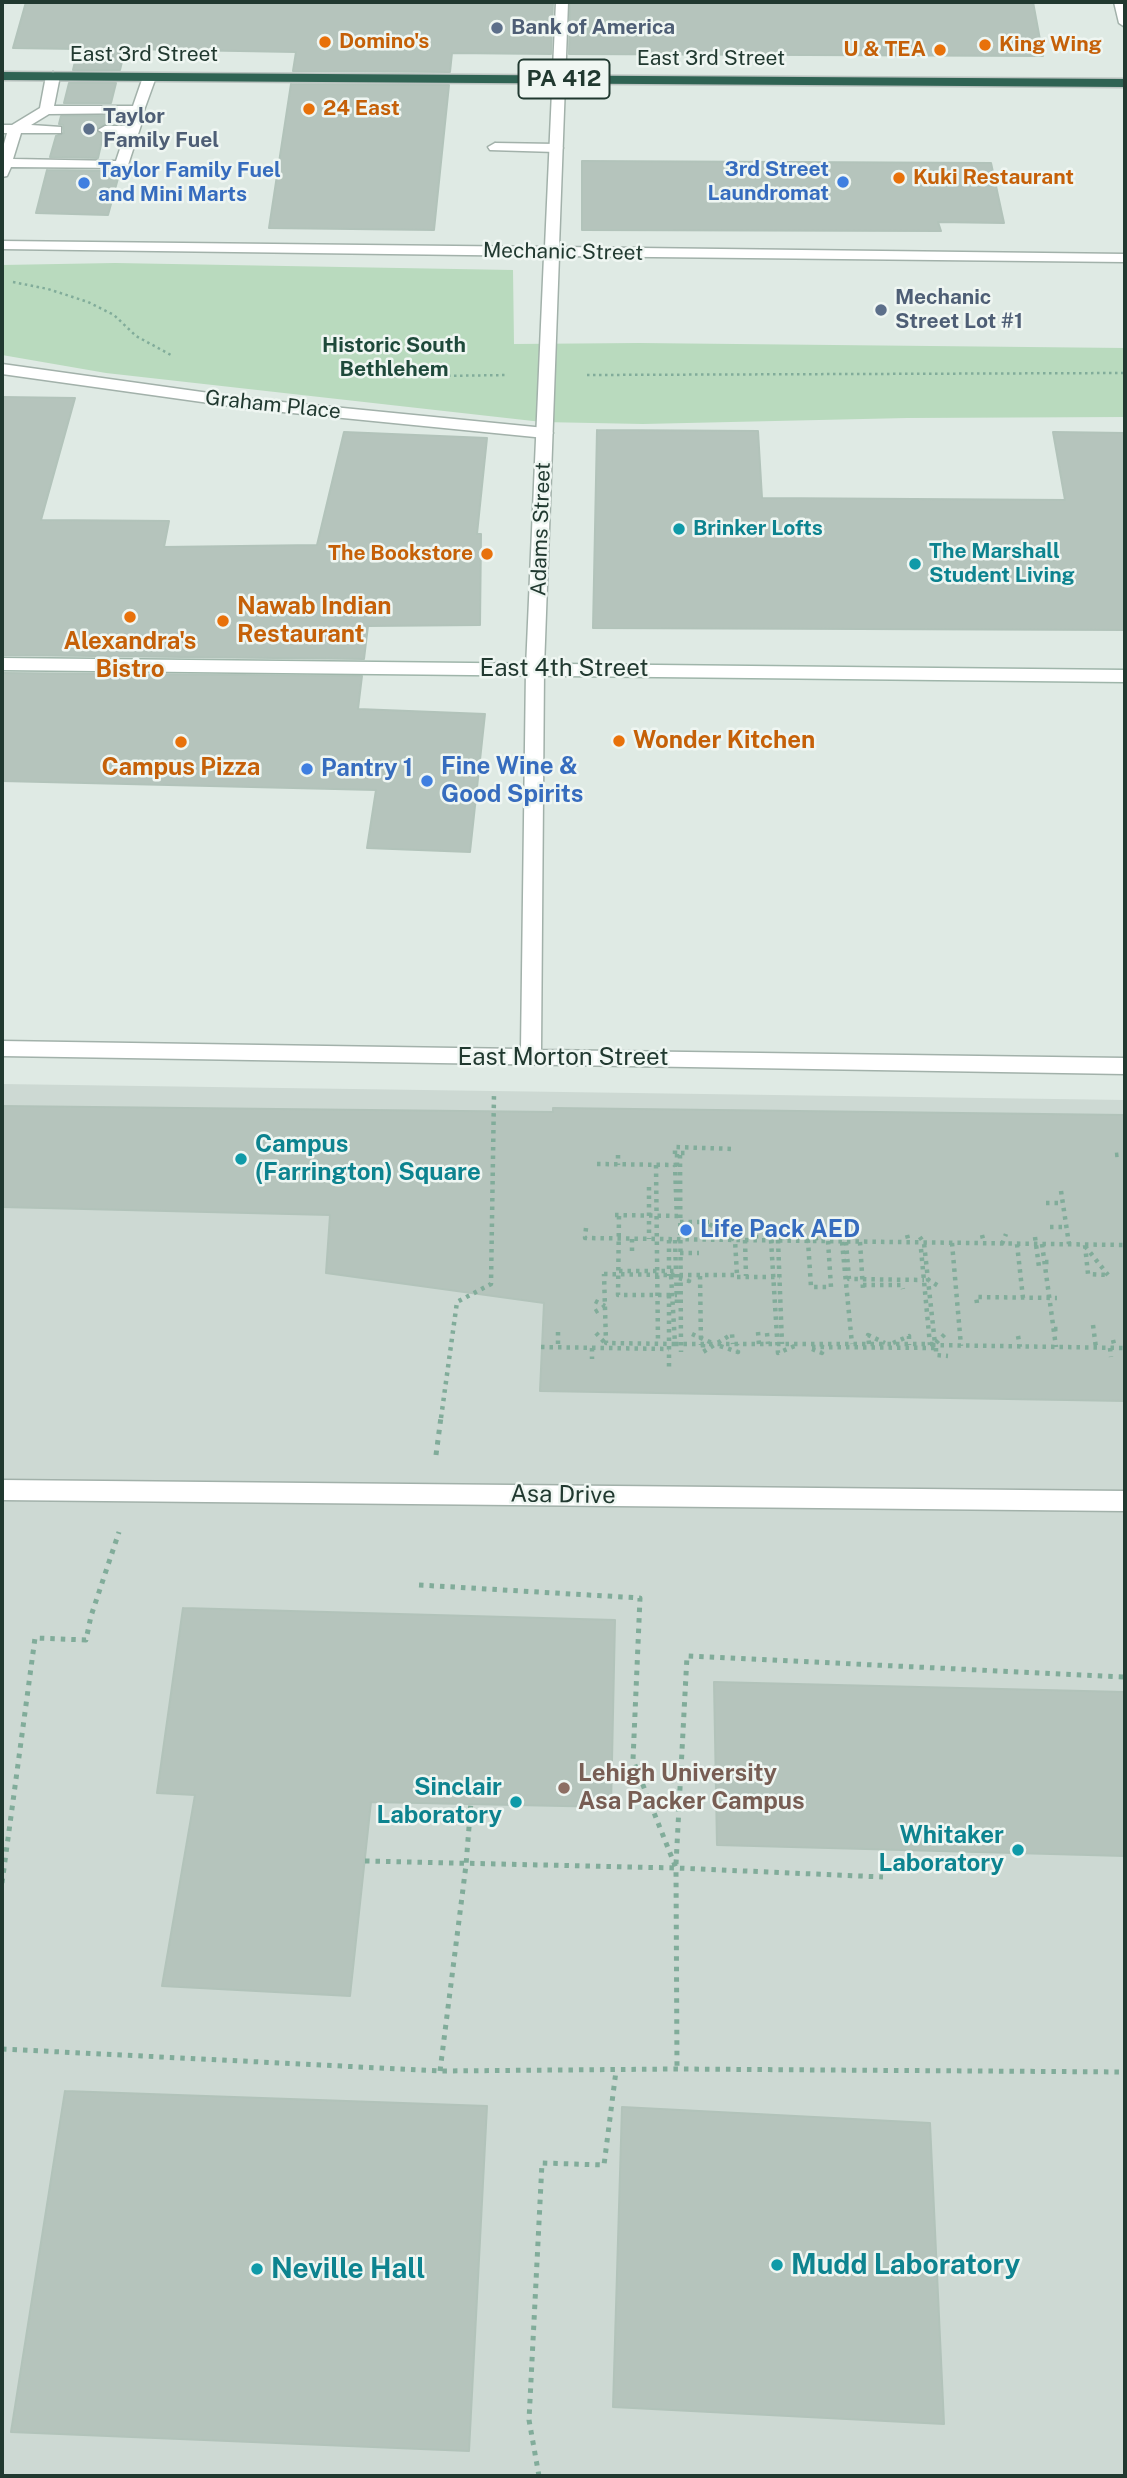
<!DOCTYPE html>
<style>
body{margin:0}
#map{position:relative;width:1127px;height:2478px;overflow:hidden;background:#dfeae4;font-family:"Public Sans",sans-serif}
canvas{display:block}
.frame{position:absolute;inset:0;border:4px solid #213930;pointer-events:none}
</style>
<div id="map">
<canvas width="1127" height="2478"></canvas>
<div class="frame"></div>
</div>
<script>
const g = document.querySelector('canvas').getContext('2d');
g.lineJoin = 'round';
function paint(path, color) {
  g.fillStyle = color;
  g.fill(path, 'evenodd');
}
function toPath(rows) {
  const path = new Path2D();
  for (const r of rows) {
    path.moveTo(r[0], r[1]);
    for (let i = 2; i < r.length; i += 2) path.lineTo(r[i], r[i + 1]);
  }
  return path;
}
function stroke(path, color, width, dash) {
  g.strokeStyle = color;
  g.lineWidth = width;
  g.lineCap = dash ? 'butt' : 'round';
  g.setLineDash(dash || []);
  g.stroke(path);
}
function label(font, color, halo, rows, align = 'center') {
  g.font = font + ' "Public Sans",sans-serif';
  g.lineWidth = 5;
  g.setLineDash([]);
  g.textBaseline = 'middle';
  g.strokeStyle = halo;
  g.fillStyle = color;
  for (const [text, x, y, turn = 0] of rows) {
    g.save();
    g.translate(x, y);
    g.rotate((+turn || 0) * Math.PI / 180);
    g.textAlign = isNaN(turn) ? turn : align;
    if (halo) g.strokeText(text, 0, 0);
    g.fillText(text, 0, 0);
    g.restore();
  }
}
paint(toPath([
 [2,1084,1125,1100,1125,2476,2,2476]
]), '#cdd9d3');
paint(toPath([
 [115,263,513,270,514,344,639,343,1125,348,1125,417,907,418,643,424,542,422,106,373,2,355,2,265]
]), '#b9dabe');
const building = toPath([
 [26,2,553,2,551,54,452,53,450,72,293,71,296,52,125,49,120,70,73,70,78,49,13,48,26,2],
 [570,2,1033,2,1043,56,569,54,570,2],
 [69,83,116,83,111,103,64,103,69,83],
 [291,84,449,85,434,230,269,228,291,84],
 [61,116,108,116,107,123,96,129,103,136,98,158,50,157,56,136,64,133,63,125,59,124,61,116],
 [582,161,991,163,1004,223,938,222,941,231,582,230,582,161],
 [47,170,120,171,108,215,36,213,47,170],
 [2,397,75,398,41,520,169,521,164,547,317,545,344,432,487,438,477,534,481,534,480,625,368,626,364,659,2,655,2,397],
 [597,430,758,431,762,498,1065,500,1053,432,1125,433,1125,630,593,628,597,430],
 [2,673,362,676,358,709,485,714,470,852,367,848,376,790,2,781,2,673],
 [2,1106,553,1112,553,1108,1125,1115,1125,1401,540,1391,544,1303,326,1273,330,1215,2,1207,2,1106],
 [183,1608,615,1620,611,1807,371,1802,350,1996,162,1986,195,1795,157,1793,183,1608],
 [714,1682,1125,1692,1125,1856,717,1845,714,1682],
 [65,2091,487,2106,469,2451,11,2432,65,2091],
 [622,2107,930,2123,944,2424,613,2407,622,2107]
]);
paint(building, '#b5c4bc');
stroke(building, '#b2c3ba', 2);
const lane = toPath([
 [53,72,60,76,54,106,133,106,144,74,154,74,156,77,143,113,49,114,31,125,61,127,61,133,21,133,13,159,116,161,125,134,105,134,98,130,105,126,127,126,131,116,136,115,143,119,127,168,11,167,7,176,2,177,2,151,7,133,2,133,2,125,12,125,40,108,46,76,53,72],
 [495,143,556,144,563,148,556,152,490,150,488,147,495,143],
 [2,364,252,399,545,428,553,433,545,438,252,409,2,374,2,364]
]);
const street = toPath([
 [556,2,568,2,559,247,1125,254,1125,262,559,256,544,668,541,1050,1125,1058,1125,1074,2,1056,2,1041,521,1049,526,668,544,256,2,249,2,241,545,247,556,2],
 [1114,2,1125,2,1125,27,1119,23,1114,2],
 [2,1480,1125,1491,1125,1511,2,1500,2,1480]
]);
const secondary = toPath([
 [2,658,1125,670,1125,682,2,670,2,658]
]);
const highway = toPath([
 [2,72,1125,79,1125,87,2,80,2,72]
]);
stroke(lane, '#a2b1aa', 3);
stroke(street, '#a2b1aa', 3);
stroke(secondary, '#9fb5aa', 3);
stroke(highway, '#bcc4c1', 3);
stroke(toPath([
 [13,282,48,289,88,302,114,315,136,336,171,355],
 [587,375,1125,373],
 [370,377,508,375]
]), '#81ac9a', 2.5, [2.5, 3.5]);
stroke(toPath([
 [675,1154,675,1147,734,1149],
 [618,1155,618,1165],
 [680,1155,681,1352],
 [1115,1155,1125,1154],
 [597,1164,675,1165,677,1221],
 [656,1165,658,1343],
 [677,1166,677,1153,687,1153],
 [649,1187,649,1239],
 [1061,1191,1069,1244],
 [1046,1203,1063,1203],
 [615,1215,678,1216],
 [619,1216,618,1295,677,1295],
 [756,1218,756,1240],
 [680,1222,721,1222,722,1240],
 [1050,1227,1066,1227],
 [586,1228,585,1238,1125,1245],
 [784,1228,785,1241],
 [907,1235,909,1242],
 [982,1235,984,1243],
 [1035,1237,1039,1267],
 [632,1239,632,1252],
 [669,1240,669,1276],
 [675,1240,677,1304],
 [745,1240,746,1276],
 [771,1240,778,1353,797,1345],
 [778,1240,782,1344],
 [828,1241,831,1287,811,1287,808,1241,836,1232,837,1241],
 [842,1242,852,1344],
 [846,1242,849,1279,924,1280],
 [860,1242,863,1289],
 [952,1243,961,1346],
 [1002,1244,1006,1234],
 [1017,1244,1023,1298],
 [1042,1244,1056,1347],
 [1085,1245,1088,1274,1108,1275],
 [1085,1246,1108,1275],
 [921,1249,930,1345],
 [680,1253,699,1253],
 [1045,1262,1052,1262],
 [619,1271,677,1271],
 [604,1274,671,1275,675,1344,606,1343,604,1274],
 [671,1275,737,1275,735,1240,706,1222],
 [700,1276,701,1345],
 [737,1277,780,1277],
 [679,1278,689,1281,689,1275],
 [927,1279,940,1287],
 [863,1285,902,1285,903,1289],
 [669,1295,669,1367],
 [595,1301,605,1306],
 [977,1303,976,1297,1057,1298],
 [595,1312,605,1306],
 [1093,1325,1096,1348],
 [1054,1329,1061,1329],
 [558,1332,558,1347],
 [758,1332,759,1345],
 [596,1333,605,1343],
 [767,1333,768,1344],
 [692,1334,712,1343],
 [1018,1336,1020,1347],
 [1113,1340,1115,1348],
 [893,1343,909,1336,909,1345],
 [936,1343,946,1333],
 [675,1344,935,1344,924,1243,917,1233],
 [703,1344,703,1352,732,1334,733,1344],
 [869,1344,868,1335,885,1343],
 [932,1345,1125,1348],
 [720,1346,738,1352,737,1344],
 [541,1347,669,1349],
 [812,1347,937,1348],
 [592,1348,592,1359],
 [936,1348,936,1355,948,1356],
 [1110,1348,1111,1357],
 [812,1349,822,1353,822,1345],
 [441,1418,457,1302,491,1284,494,1094]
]), '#81ac9a', 4.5, [3.5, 5]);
stroke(toPath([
 [436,1455,441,1417],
 [419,1585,640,1598,633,1760,676,1868,677,2069],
 [365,1861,676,1868,883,1877],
 [676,1864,687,1656,1125,1677],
 [2,1883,35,1638,86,1640,91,1616,119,1532],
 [2,2049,440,2071,677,2069,1125,2072],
 [440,2071,466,1865,471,1802],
 [539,2476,529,2420,542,2163,604,2165,616,2071]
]), '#81ac9a', 5, [4.5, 6]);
paint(lane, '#fff');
paint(street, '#fff');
paint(secondary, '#fff');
paint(highway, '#2f6353');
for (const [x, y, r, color] of [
 [497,28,7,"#5c6f8a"],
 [325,42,7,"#e8710a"],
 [985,45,7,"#e8710a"],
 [940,50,7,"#e8710a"],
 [309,109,7,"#e8710a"],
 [89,129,7,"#5c6f8a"],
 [899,178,7,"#e8710a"],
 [843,182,7,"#3f7fe0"],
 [84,183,7,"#3f7fe0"],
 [881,310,7,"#5c6f8a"],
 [679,529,7,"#0f9aa8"],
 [487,554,7,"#e8710a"],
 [915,564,7,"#0f9aa8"],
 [130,617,7,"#e8710a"],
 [223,621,7,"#e8710a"],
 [619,741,7,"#e8710a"],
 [181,742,7,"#e8710a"],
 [307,769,7,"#3f7fe0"],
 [427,781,7,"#3f7fe0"],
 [241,1159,7,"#0f9aa8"],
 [686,1230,7,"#3f7fe0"],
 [564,1788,7,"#8d6e63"],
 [516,1802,7,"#0f9aa8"],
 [1018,1850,7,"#0f9aa8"],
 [777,2265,7,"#0f9aa8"],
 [257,2269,7,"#0f9aa8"]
]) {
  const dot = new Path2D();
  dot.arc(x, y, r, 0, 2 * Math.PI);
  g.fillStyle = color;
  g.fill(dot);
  stroke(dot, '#eff6f2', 2.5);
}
label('bold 21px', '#4e5e75', '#eff6f2', [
 ["Bank of America",511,28],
 ["Taylor",103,117],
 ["Family Fuel",103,141],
 ["Mechanic",895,298],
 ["Street Lot #1",895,322]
], 'left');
label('bold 21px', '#c56008', '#eff6f2', [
 ["Domino's",339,42],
 ["King Wing",999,45],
 ["U & TEA",926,50,"right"],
 ["24 East",323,109],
 ["Kuki Restaurant",913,178],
 ["The Bookstore",473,554,"right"]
], 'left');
label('21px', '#213930', '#eff6f2', [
 ["East 3rd Street",144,55],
 ["East 3rd Street",711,59],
 ["Mechanic Street",563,252,1],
 ["Graham Place",273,405,6],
 ["Adams Street",541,529,-88]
]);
label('bold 21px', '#366cbe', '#eff6f2', [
 ["3rd Street",829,170],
 ["Laundromat",829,194],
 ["Taylor Family Fuel",98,171,"left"],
 ["and Mini Marts",98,195,"left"]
], 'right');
label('bold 21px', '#1e493a', '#eff6f2', [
 ["Historic South",394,346],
 ["Bethlehem",394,370]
]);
label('bold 21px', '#0d838f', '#eff6f2', [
 ["Brinker Lofts",693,529],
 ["The Marshall",929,552],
 ["Student Living",929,576]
], 'left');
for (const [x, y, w] of [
 [564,79,91]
]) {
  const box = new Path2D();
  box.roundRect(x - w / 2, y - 19.5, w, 39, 5);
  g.fillStyle = '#eff6f2';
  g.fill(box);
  stroke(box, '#213930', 2);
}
label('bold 23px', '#213930', null, [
 ["PA 412",564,79]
]);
label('bold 24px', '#c56008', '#eff6f2', [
 ["Nawab Indian",237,607],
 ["Restaurant",237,635],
 ["Alexandra's",130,642,"center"],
 ["Bistro",130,670,"center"],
 ["Wonder Kitchen",633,741],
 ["Campus Pizza",181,768,"center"]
], 'left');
label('24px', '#213930', '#eff6f2', [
 ["East 4th Street",564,669],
 ["East Morton Street",563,1058],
 ["Asa Drive",563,1495,1]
]);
label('bold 24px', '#366cbe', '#eff6f2', [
 ["Fine Wine &",441,767],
 ["Good Spirits",441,795],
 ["Pantry 1",321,769],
 ["Life Pack AED",700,1230]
], 'left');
label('bold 24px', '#0d838f', '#eff6f2', [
 ["Campus",255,1145,"left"],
 ["(Farrington) Square",255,1173,"left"],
 ["Sinclair",502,1788],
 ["Laboratory",502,1816],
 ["Whitaker",1004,1836],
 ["Laboratory",1004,1864]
], 'right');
label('bold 24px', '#785e54', '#eff6f2', [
 ["Lehigh University",578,1774],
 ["Asa Packer Campus",578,1802]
], 'left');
label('bold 28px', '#0d838f', '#eff6f2', [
 ["Mudd Laboratory",791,2265],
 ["Neville Hall",271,2269]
], 'left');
</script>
